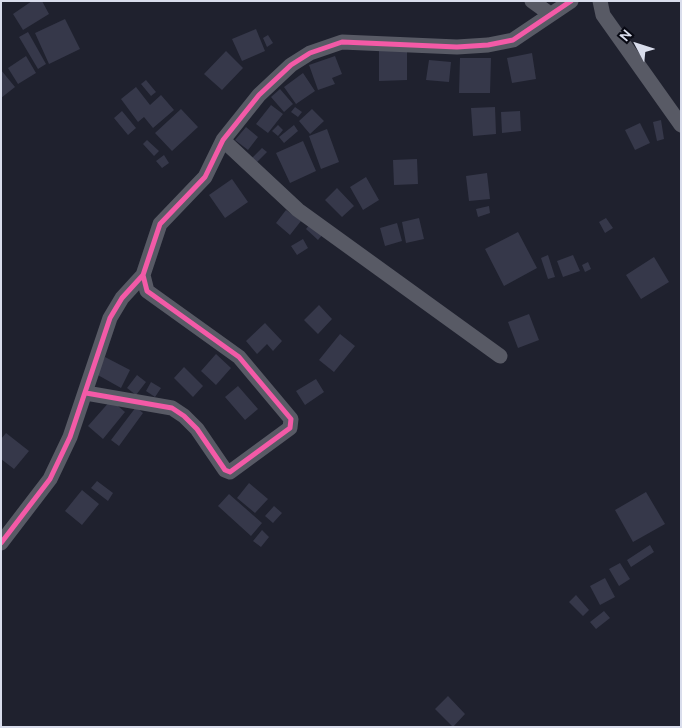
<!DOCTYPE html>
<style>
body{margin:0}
#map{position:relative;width:682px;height:728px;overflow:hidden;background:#1f212e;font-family:Ubuntu,sans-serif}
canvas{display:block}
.frame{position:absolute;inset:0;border:2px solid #d9ddec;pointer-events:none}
.north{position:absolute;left:612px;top:20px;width:50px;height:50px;-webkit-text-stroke:4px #070812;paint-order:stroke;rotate:310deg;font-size:14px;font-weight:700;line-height:20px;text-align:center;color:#d9ddec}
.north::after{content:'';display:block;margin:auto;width:18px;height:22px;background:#d9ddec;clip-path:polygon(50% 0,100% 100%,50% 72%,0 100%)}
</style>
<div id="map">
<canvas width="682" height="728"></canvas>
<div class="frame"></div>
<div class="north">N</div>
</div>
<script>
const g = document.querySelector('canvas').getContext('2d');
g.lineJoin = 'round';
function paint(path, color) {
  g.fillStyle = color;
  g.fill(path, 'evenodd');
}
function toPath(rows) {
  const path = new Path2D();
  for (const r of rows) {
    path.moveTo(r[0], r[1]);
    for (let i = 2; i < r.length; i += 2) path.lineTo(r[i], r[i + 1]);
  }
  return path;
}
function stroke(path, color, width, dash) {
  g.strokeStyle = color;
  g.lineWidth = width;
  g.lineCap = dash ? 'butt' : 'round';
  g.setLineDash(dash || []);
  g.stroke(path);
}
paint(toPath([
 [32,1,42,1,49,14,23,30,13,14],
 [65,19,80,49,49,64,35,33],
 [256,29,265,51,242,61,232,39],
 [28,32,46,64,38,69,19,37],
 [268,35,273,43,267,47,263,38],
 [379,49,407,49,407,80,379,81],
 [226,51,243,68,222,90,204,74],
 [532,53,536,79,512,83,507,58],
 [26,56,36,73,18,84,8,68],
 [335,56,342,74,332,78,335,84,318,90,309,65],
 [460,58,491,58,490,93,459,93],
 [429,60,451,62,449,82,426,80],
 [1,70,15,87,1,98],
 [303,73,315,91,296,104,284,87],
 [146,80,156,92,151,96,141,84],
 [136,87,150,105,161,95,174,110,153,128,144,117,138,122,121,99],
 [280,89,293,104,284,112,271,97],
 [271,105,283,114,268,133,256,124],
 [295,107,302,112,298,117,291,112],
 [495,107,496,134,473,136,471,108],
 [181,109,198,127,172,151,155,133],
 [312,109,324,121,310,134,299,121],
 [122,111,136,128,128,135,114,118],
 [520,111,521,131,502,133,501,112],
 [661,120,664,139,657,141,653,122],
 [640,123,650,143,635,150,625,130],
 [278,125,283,130,278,136,272,131],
 [294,125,298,131,284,143,279,137],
 [246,127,258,137,248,150,235,140],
 [327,129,339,162,321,169,309,136],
 [147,140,159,151,154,156,143,144],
 [303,141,316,171,290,183,276,153],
 [262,148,267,152,257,162,252,158],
 [164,155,169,163,162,168,156,161],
 [417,159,418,184,394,185,393,160],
 [487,173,490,199,469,201,466,176],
 [366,177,379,200,363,210,350,187],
 [232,179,248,202,225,218,209,195],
 [337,188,354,206,342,217,325,200],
 [489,206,490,213,478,217,476,209],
 [286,210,301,221,290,235,276,223],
 [419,218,424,239,406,243,402,222],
 [606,218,613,228,605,233,599,222],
 [397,223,402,241,385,246,380,228],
 [310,224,323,234,318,240,306,229],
 [518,232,537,268,504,286,485,249],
 [303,239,308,248,297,255,291,246],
 [548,255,555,277,548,279,541,258],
 [573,255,580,271,563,277,557,261],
 [654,257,669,282,641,299,626,275],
 [588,262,591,269,585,272,582,265],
 [319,305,332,319,318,334,304,320],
 [529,314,539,340,518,348,508,322],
 [265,323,282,341,273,351,267,344,257,354,246,341],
 [340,334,355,346,334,372,319,360],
 [216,354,231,368,216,385,201,371],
 [105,357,130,370,121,388,96,374],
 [184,367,203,386,193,397,174,378],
 [137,375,146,382,136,395,127,388],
 [316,379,324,392,305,405,296,391],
 [151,382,161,388,155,397,146,391],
 [238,386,258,409,245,420,225,397],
 [111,400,125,412,103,439,88,426],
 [136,407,143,413,119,446,111,440],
 [6,433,29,451,14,469,1,459,1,439],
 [97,481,113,493,108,501,91,488],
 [249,483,268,499,255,513,237,498],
 [82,490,99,504,82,525,65,511],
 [646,492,665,524,633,542,615,510],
 [229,494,262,523,251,536,218,506],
 [274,506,282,513,273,523,265,516],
 [262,530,269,537,261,547,253,541],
 [650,545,654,552,631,567,627,560],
 [620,563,630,579,619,586,609,569],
 [605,578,615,597,600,605,590,586],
 [576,595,589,610,583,616,569,602],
 [604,611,610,618,596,629,590,622],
 [448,696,465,714,453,727,435,709]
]), '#36384a');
stroke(toPath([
 [532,1,550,14],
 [600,1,603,15,681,125],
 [223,140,298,210,500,356],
 [86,393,172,408,184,416,197,429,225,470,230,472,290,428,291,419,239,357,147,291,143,275],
 [1,543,50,479,70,437,110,318,122,298,143,275,160,224,205,177,223,140,259,95,291,65,310,53,342,42,457,47,488,45,513,40,571,1]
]), '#585a65', 15);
stroke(toPath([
 [86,393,172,408,184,416,197,429,225,470,230,472,290,428,291,419,239,357,147,291,143,275],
 [1,543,50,479,70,437,110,318,122,298,143,275,160,224,205,177,223,140,259,95,291,65,310,53,342,42,457,47,488,45,513,40,571,1]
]), '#f35aa7', 5);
</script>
